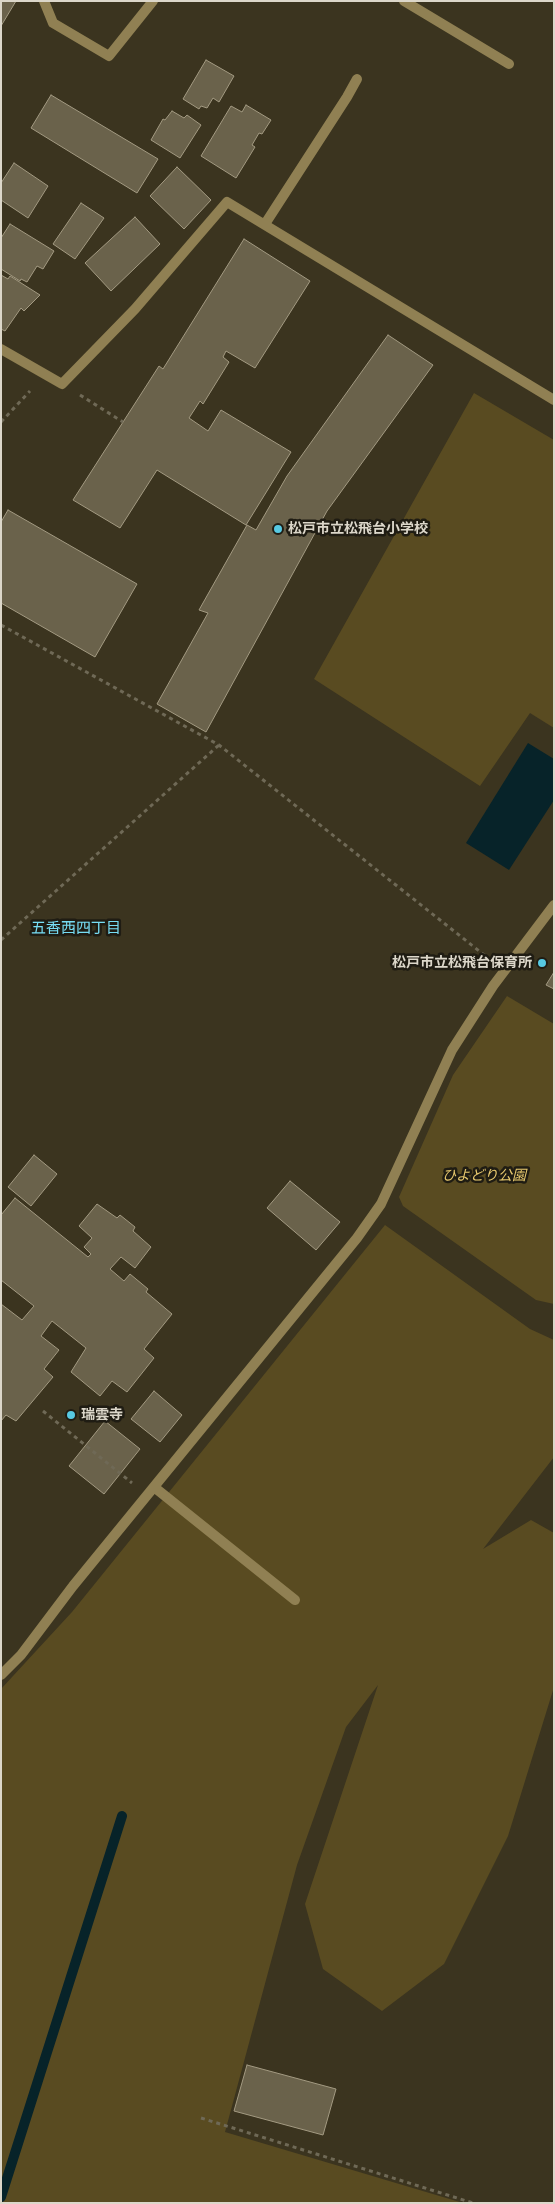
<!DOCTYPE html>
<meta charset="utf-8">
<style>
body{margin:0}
#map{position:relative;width:555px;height:2204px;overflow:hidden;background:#3b341f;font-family:"Crimson Pro",serif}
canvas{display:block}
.frame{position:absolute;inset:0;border:2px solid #dcd7ca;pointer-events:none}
</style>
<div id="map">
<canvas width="555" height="2204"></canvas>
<div class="frame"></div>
</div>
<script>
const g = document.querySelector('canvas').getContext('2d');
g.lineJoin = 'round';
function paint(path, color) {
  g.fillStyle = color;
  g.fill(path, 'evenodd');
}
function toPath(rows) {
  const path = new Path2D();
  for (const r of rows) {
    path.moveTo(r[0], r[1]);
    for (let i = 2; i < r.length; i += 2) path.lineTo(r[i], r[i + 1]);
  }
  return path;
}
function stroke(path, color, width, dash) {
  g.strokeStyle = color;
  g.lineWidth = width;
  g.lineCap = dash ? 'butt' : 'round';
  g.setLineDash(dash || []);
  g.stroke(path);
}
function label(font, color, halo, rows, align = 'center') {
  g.font = font + ' "Crimson Pro","Noto Sans JP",serif';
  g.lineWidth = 5;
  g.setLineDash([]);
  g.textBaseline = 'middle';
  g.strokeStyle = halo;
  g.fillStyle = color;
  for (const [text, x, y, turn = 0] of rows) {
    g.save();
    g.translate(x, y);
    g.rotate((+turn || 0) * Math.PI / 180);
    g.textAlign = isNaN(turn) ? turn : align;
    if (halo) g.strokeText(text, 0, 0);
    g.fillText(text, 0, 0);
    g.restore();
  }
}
paint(toPath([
 [474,393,554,440,554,728,530,713,480,786,314,679],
 [507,996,554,1024,554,1304,536,1300,403,1206,399,1197,453,1075],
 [385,1225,530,1329,554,1340,554,1457,483,1549,531,1520,554,1533,554,1687,508,1836,444,1964,382,2011,323,1969,305,1904,378,1685,346,1727,297,1865,225,2132,463,2203,1,2203,1,1689,72,1612]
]), '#594b21');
paint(toPath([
 [528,743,554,759,554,800,509,870,466,843]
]), '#072329');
stroke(toPath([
 [1,2197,122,1816]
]), '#072329', 10);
const building = toPath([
 [1,1,16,1,1,26,1,1],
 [206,60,234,76,219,102,213,98,207,108,201,106,199,109,183,99,206,60],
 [51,95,158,159,137,193,31,128,51,95],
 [246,105,271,120,262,134,259,133,252,145,255,147,236,178,201,156,231,106,242,112,246,105],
 [172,111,184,118,187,115,201,125,180,158,151,140,163,119,165,120,172,111],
 [14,163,48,186,28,218,1,200,1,183,14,163],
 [177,167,211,200,184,229,150,196,177,167],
 [81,203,104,218,75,259,53,244,81,203],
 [135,217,160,244,111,291,85,263,135,217],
 [10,224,54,251,43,269,37,266,27,282,21,279,20,281,1,269,1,238,10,224],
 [244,239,310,281,255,368,226,351,223,357,229,362,203,404,200,401,189,418,208,431,221,410,291,452,246,525,157,470,120,528,73,500,159,366,163,369,244,239],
 [1,275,8,279,10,276,40,295,24,311,21,308,5,331,1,329,1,275],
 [388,335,433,365,327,511,206,732,157,704,208,613,199,610,247,525,256,530,287,476,388,335],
 [8,510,137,584,95,657,1,603,1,522,8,510],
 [554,972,554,989,546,985,554,972],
 [34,1155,57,1174,31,1206,8,1187,34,1155],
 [290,1181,340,1222,316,1250,267,1208,290,1181],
 [15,1198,88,1257,91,1254,84,1247,92,1238,79,1226,97,1204,117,1218,120,1215,135,1227,133,1231,151,1247,135,1268,121,1257,110,1269,124,1281,130,1274,148,1289,146,1292,172,1314,144,1349,154,1358,127,1392,112,1381,100,1396,71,1372,86,1348,52,1321,41,1336,59,1350,44,1369,53,1377,16,1421,6,1415,1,1421,1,1304,22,1320,34,1306,1,1280,1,1215,15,1198],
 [154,1391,182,1415,160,1442,131,1419,154,1391],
 [105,1421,140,1449,104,1494,69,1466,105,1421],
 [247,2065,336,2089,323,2135,234,2111,247,2065]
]);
paint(building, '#6a624b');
stroke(building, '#a39a82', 1);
stroke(toPath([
 [80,395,123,422],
 [1,422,30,391],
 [1,625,219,745,488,958],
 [1,940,219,745],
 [43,1411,132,1483],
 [201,2118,473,2203]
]), '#6f6956', 3, [4, 4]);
stroke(toPath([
 [265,224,347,97,357,79]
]), '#908053', 10);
stroke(toPath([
 [44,1,53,23,109,56,153,1],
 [404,1,509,64],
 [1,349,62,384,135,309,227,202,554,400],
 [154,1487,295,1600],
 [1,1675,21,1655,73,1586,357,1238,381,1204,452,1050,493,986,554,905]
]), '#908053', 10);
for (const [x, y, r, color] of [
 [278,529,5,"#57c9e2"],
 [542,963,5,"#57c9e2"],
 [71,1415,5,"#57c9e2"]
]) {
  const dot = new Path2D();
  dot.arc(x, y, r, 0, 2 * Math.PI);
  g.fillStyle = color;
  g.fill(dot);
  stroke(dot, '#1f1c13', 2);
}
label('bold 14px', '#dcd7ca', '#1f1c13', [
 ["松戸市立松飛台小学校",288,529],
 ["松戸市立松飛台保育所",532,963,"right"],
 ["瑞雲寺",81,1415]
], 'left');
label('italic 14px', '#e8c96e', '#1f1c13', [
 ["ひよどり公園",484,1176]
]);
label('15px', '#77ddf4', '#1f1c13', [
 ["五香西四丁目",76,928]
]);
</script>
